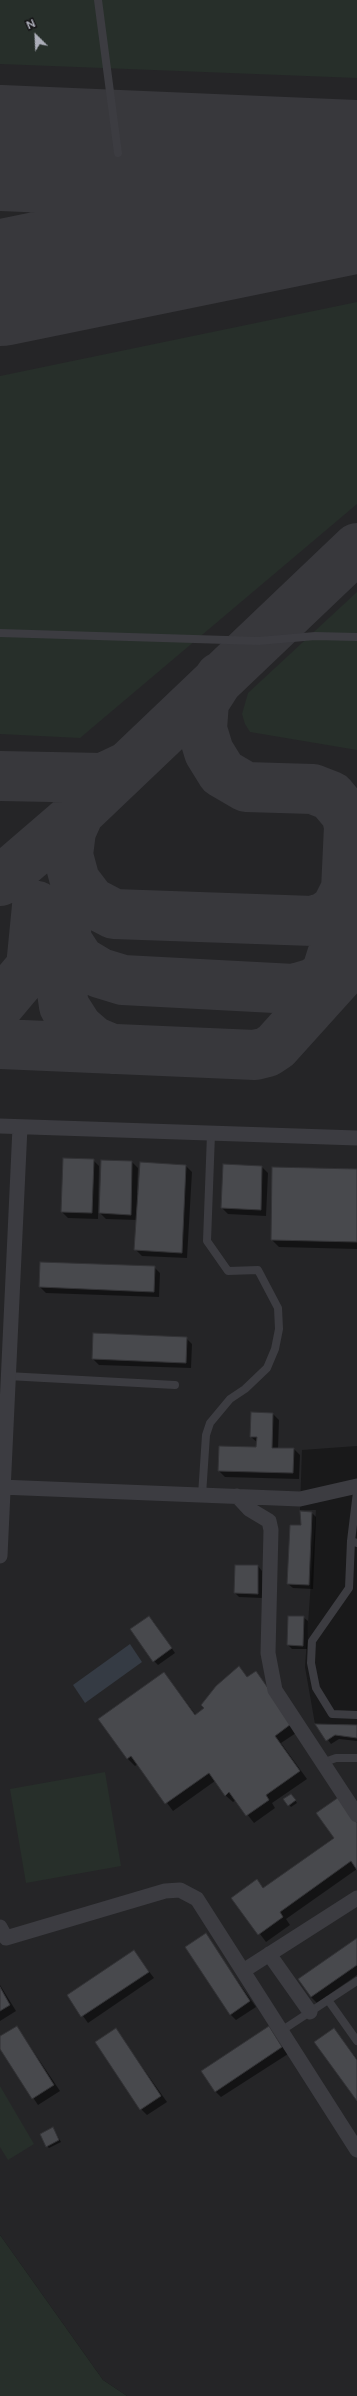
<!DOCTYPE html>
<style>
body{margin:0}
#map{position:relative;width:357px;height:2396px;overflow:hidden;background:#19191a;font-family:Figtree,sans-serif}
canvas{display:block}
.north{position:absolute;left:16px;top:16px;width:40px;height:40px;-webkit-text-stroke:3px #141315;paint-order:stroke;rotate:336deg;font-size:11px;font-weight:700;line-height:16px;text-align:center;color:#acaeb9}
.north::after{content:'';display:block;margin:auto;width:14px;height:18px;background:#acaeb9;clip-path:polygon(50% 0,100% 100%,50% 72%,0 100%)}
</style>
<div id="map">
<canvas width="357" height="2396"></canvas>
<div class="north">N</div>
</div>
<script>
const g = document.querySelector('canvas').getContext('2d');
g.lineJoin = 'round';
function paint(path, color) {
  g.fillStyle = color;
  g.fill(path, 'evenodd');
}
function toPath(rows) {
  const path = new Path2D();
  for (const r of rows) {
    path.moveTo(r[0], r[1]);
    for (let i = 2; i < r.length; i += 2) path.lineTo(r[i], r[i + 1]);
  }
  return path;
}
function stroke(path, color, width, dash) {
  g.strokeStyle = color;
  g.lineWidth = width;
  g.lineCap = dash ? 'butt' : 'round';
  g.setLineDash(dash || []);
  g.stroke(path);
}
paint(toPath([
 [0,0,357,0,357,1446,302,1450,300,1510,316,1510,305,1667,315,1724,357,1725,357,2396,127,2396,103,2380,0,2235]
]), '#252527');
paint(toPath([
 [0,0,357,0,357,78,0,64],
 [357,302,357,504,80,738,0,734,0,376],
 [357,592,357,750,250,732,245,724,242,714,248,693],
 [105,1772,121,1866,26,1883,10,1789],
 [0,2086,34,2144,8,2160,0,2147],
 [0,2235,103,2380,127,2396,0,2396]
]), '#272f2a');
paint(toPath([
 [130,1644,142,1662,85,1703,73,1685]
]), '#353b44');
paint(toPath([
 [93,1160,99,1166,98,1219,68,1218,62,1212],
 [132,1162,138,1168,137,1193,186,1166,192,1172,187,1258,142,1256,135,1249,137,1220,106,1219,100,1213],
 [262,1167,268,1173,266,1216,228,1214,222,1208],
 [357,1170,357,1249,279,1247,272,1240],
 [41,1263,154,1267,160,1273,159,1297,46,1293,40,1287],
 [186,1338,192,1344,191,1368,99,1365,93,1359],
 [273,1414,279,1420,278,1449,294,1449,300,1455,299,1479,225,1477,219,1471,257,1448,258,1443,251,1437],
 [312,1513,316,1517,313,1589,293,1588,288,1584,302,1526],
 [258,1566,262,1571,262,1598,239,1597,235,1593],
 [303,1617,308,1621,307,1649,292,1649,288,1645],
 [153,1621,175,1653,158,1665,154,1661],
 [239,1667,248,1678,256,1673,302,1729,281,1743,307,1779,272,1803,275,1808,254,1823,236,1800,233,1802,225,1795,215,1781,173,1811,138,1764,135,1766,128,1759,100,1719,164,1673,196,1715,205,1709],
 [317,1725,357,1726,357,1741,339,1739,331,1744],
 [293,1797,297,1803,291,1807,285,1800],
 [357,1821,357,1869,286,1919,290,1925,266,1942,233,1898,257,1881,264,1888],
 [205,1935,256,2007,236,2020,230,2014],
 [357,1939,357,1975,317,2003,311,1997],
 [134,1952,154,1978,88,2023,68,1995],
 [0,1985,16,2011,0,2021],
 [17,2027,60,2091,38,2105,0,2048,0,2037],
 [268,2027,288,2054,221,2097,215,2091],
 [334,2029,357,2059,357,2100],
 [116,2030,167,2102,147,2115,141,2109],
 [53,2128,61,2142,49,2148,47,2146]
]), '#0007');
stroke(toPath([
 [0,776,103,778,124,768],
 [79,813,71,831,68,855,75,881,91,902,114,914,313,921,325,917,336,909,347,887],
 [0,881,79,813,357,548],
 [64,912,67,941,80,961,100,973,123,980,294,989,314,983,326,974,332,955],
 [63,923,61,985,64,1006,78,1028,93,1041,112,1049],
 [0,1004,31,967,37,906],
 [0,1044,255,1055,267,1052,276,1046,340,975,343,955,349,826,346,814,331,796,313,789,246,787,222,773,209,752,202,729,204,702,220,677]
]), '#38383c', 50);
stroke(toPath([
 [0,148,357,163],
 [0,283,357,210]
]), '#38383c', 126);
const building = toPath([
 [63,1158,94,1159,92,1213,61,1212,63,1158],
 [101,1160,132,1161,131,1215,99,1213,101,1160],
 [140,1162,186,1165,182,1253,134,1250,140,1162],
 [223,1164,262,1166,261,1210,221,1208,223,1164],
 [272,1167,357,1169,357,1242,271,1240,272,1167],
 [40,1262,155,1266,154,1292,39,1287,40,1262],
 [93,1333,187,1337,186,1363,92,1359,93,1333],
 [251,1412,273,1413,272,1448,294,1448,293,1473,218,1471,219,1446,256,1447,257,1437,250,1437,251,1412],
 [300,1511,312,1512,309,1585,287,1584,290,1525,301,1525,300,1511],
 [235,1565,258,1565,258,1594,234,1593,235,1565],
 [149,1616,172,1648,153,1662,130,1629,149,1616],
 [288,1616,304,1616,303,1646,287,1645,288,1616],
 [239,1666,247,1677,256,1671,284,1711,295,1721,275,1736,300,1771,266,1795,269,1800,246,1816,229,1792,225,1796,209,1773,165,1804,131,1756,127,1759,98,1719,164,1672,195,1715,204,1708,201,1705,216,1686,239,1666],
 [315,1724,357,1725,357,1738,335,1735,326,1741,315,1724],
 [291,1794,296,1800,288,1806,283,1799,291,1794],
 [339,1797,357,1823,357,1870,351,1861,280,1912,283,1917,258,1935,231,1898,257,1879,263,1888,334,1838,316,1813,339,1797],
 [206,1933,250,2001,230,2015,185,1947,206,1933],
 [357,1938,357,1965,311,1997,298,1979,357,1938],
 [134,1950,149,1972,81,2017,67,1995,134,1950],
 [0,1987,10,2005,0,2011,0,1987],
 [17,2026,54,2085,32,2099,0,2049,0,2036,17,2026],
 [269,2026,282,2047,215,2092,201,2071,269,2026],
 [116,2028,161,2096,140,2110,95,2042,116,2028],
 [334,2028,357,2060,357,2101,314,2042,334,2028],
 [53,2127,59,2140,46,2147,40,2134,53,2127]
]);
paint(building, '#48494d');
stroke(building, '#333336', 1);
stroke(toPath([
 [98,0,118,153],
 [0,633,259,641,315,636,357,637],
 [7,1376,175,1385],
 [357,1492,351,1541,357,1543],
 [202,1495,206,1435,210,1423,230,1399,245,1389,267,1368,275,1349,279,1329,278,1308,258,1270,228,1271,207,1241,211,1134],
 [351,1541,349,1588,312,1641,311,1663,316,1688,332,1714,357,1715],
 [322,1763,336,1758,357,1758],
 [328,2000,357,2041],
 [281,2031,357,1981]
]), '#3c3c41', 8);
stroke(toPath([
 [0,1126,357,1138],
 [0,1487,300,1499,357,1486],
 [237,1496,249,1509,269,1521,271,1530,268,1653,275,1690,357,1815],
 [0,1556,20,1127],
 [0,1927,6,1938,165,1891,180,1890,197,1899,357,2150],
 [269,1954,310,2012],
 [243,1971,357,1898]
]), '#3c3c41', 15);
</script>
